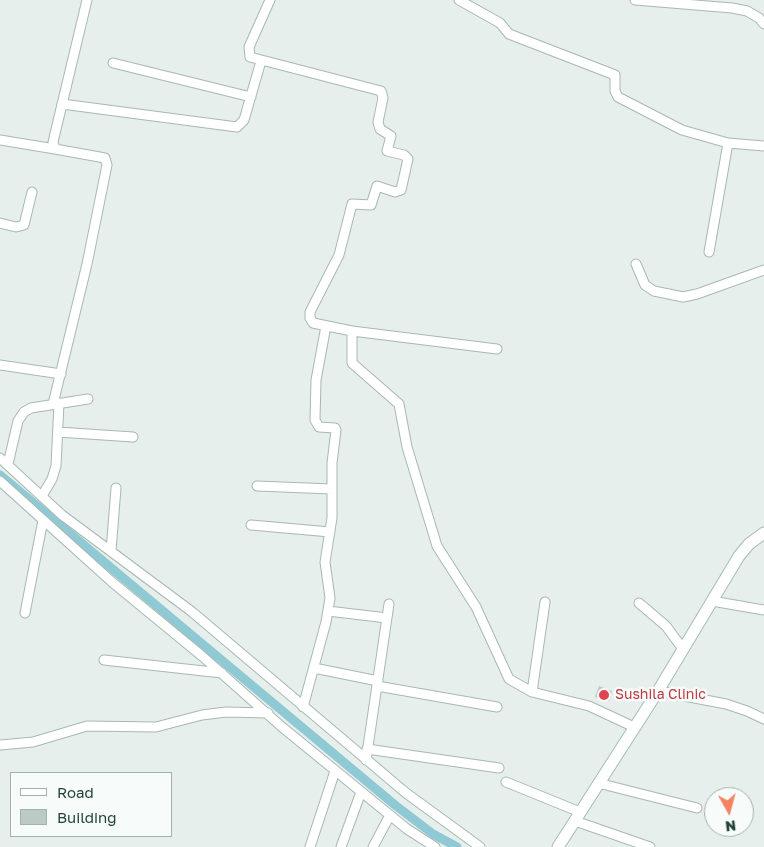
<!DOCTYPE html>
<style>
body{margin:0}
#map{position:relative;width:764px;height:847px;overflow:hidden;background:#e6efeb;font-family:"Golos Text",sans-serif}
canvas{display:block}
.legend{position:absolute;left:10px;top:772px;width:162px;height:65px;box-sizing:border-box;background:#f7fbf9;border:1px solid #a3b1ad;margin:0;padding:6px 9px;list-style:none;font-size:15px;color:#24423a}
.legend li{display:flex;align-items:center;gap:10px;height:25px}
.legend b{width:25px;border:1px solid #a3b1ad}
.north{position:absolute;left:704px;top:787px;width:50px;height:50px;box-sizing:border-box;background:#f7fbf9;border:1px solid #a3b1ad;border-radius:50%;rotate:173deg;font-size:14px;font-weight:700;line-height:20px;text-align:center;color:#24423a}
.north::after{content:'';display:block;margin:auto;width:18px;height:22px;background:#f4845f;clip-path:polygon(50% 0,100% 100%,50% 72%,0 100%)}
</style>
<div id="map">
<canvas width="764" height="847"></canvas>
<ul class="legend">
<li><b style="height:6px;background:#fff"></b>Road</li>
<li><b style="height:14px;background:#bbcac4"></b>Building</li>
</ul>
<div class="north">N</div>
</div>
<script>
const g = document.querySelector('canvas').getContext('2d');
g.lineJoin = 'round';
function toPath(rows) {
  const path = new Path2D();
  for (const r of rows) {
    path.moveTo(r[0], r[1]);
    for (let i = 2; i < r.length; i += 2) path.lineTo(r[i], r[i + 1]);
  }
  return path;
}
function stroke(path, color, width, dash) {
  g.strokeStyle = color;
  g.lineWidth = width;
  g.lineCap = dash ? 'butt' : 'round';
  g.setLineDash(dash || []);
  g.stroke(path);
}
function paint(path, color) {
  g.fillStyle = color;
  g.fill(path, 'evenodd');
}
function label(font, color, halo, rows, align = 'center') {
  g.font = font + ' "Golos Text",sans-serif';
  g.lineWidth = 5;
  g.setLineDash([]);
  g.textBaseline = 'middle';
  g.strokeStyle = halo;
  g.fillStyle = color;
  for (const [text, x, y, turn = 0] of rows) {
    g.save();
    g.translate(x, y);
    g.rotate((+turn || 0) * Math.PI / 180);
    g.textAlign = isNaN(turn) ? turn : align;
    if (halo) g.strokeText(text, 0, 0);
    g.fillText(text, 0, 0);
    g.restore();
  }
}
stroke(toPath([
 [0,475,395,805,433,834,457,847]
]), '#8ec9d4', 9);
paint(toPath([
 [599,686,612,691,609,701,595,697]
]), '#bbcac4');
const minor = toPath([
 [270,0,249,47,250,57,381,91,383,98,378,122,380,129,391,136,387,151,404,155,408,159,401,190,395,192,377,186,371,205,352,204,339,255,310,312,310,318,313,323,352,331,352,363,399,404,407,447,437,546,476,607,509,679,532,692,589,706,634,727],
 [459,0,500,23,509,34,615,75,615,91,618,97,682,130,728,143,764,146],
 [635,0,732,8,747,11,759,18,764,24],
 [113,63,251,97],
 [62,104,237,127,244,120,261,61],
 [0,140,55,149],
 [0,223,16,227,24,225,32,192],
 [709,252,728,143],
 [636,264,645,285,654,291,683,297,697,294,764,270],
 [352,331,497,349],
 [0,365,61,374],
 [53,404,87,264,107,165,105,158,55,149,53,142,87,0],
 [58,432,133,437],
 [0,458,62,515,191,611,406,793,480,847],
 [8,464,18,421,24,412,31,408,88,399],
 [0,481,112,582,202,656,282,727,407,829,435,847],
 [257,486,332,489],
 [42,496,52,479,56,466,59,403],
 [251,525,330,532],
 [111,551,116,488],
 [712,601,764,610],
 [639,603,666,626,683,649],
 [328,611,387,618],
 [25,613,43,520],
 [104,660,222,673],
 [314,668,378,681],
 [377,686,497,707],
 [658,691,726,704,747,711,764,719],
 [532,692,545,602],
 [303,707,326,622,330,598,325,562,332,518,332,463,336,430,335,428,319,427,315,420,316,380,326,326],
 [0,745,33,742,87,726,156,727,202,715,226,712,268,713],
 [367,749,499,768],
 [366,760,389,604],
 [506,782,580,812],
 [598,783,697,808],
 [575,821,650,847],
 [310,847,335,771],
 [341,847,361,792],
 [373,847,390,815]
]);
const secondary = toPath([
 [558,847,658,691,739,556,749,544,764,533]
]);
stroke(minor, '#a8b8b2', 11);
stroke(secondary, '#a4bbb3', 13);
stroke(minor, '#fff', 9);
stroke(secondary, '#fff', 11);
for (const [x, y, r, color] of [
 [604,695,6,"#e0444e"]
]) {
  const dot = new Path2D();
  dot.arc(x, y, r, 0, 2 * Math.PI);
  g.fillStyle = color;
  g.fill(dot);
  stroke(dot, '#f7fbf9', 2);
}
label('14px', '#be3a42', '#f7fbf9', [
 ["Sushila Clinic",615,695]
], 'left');
</script>
